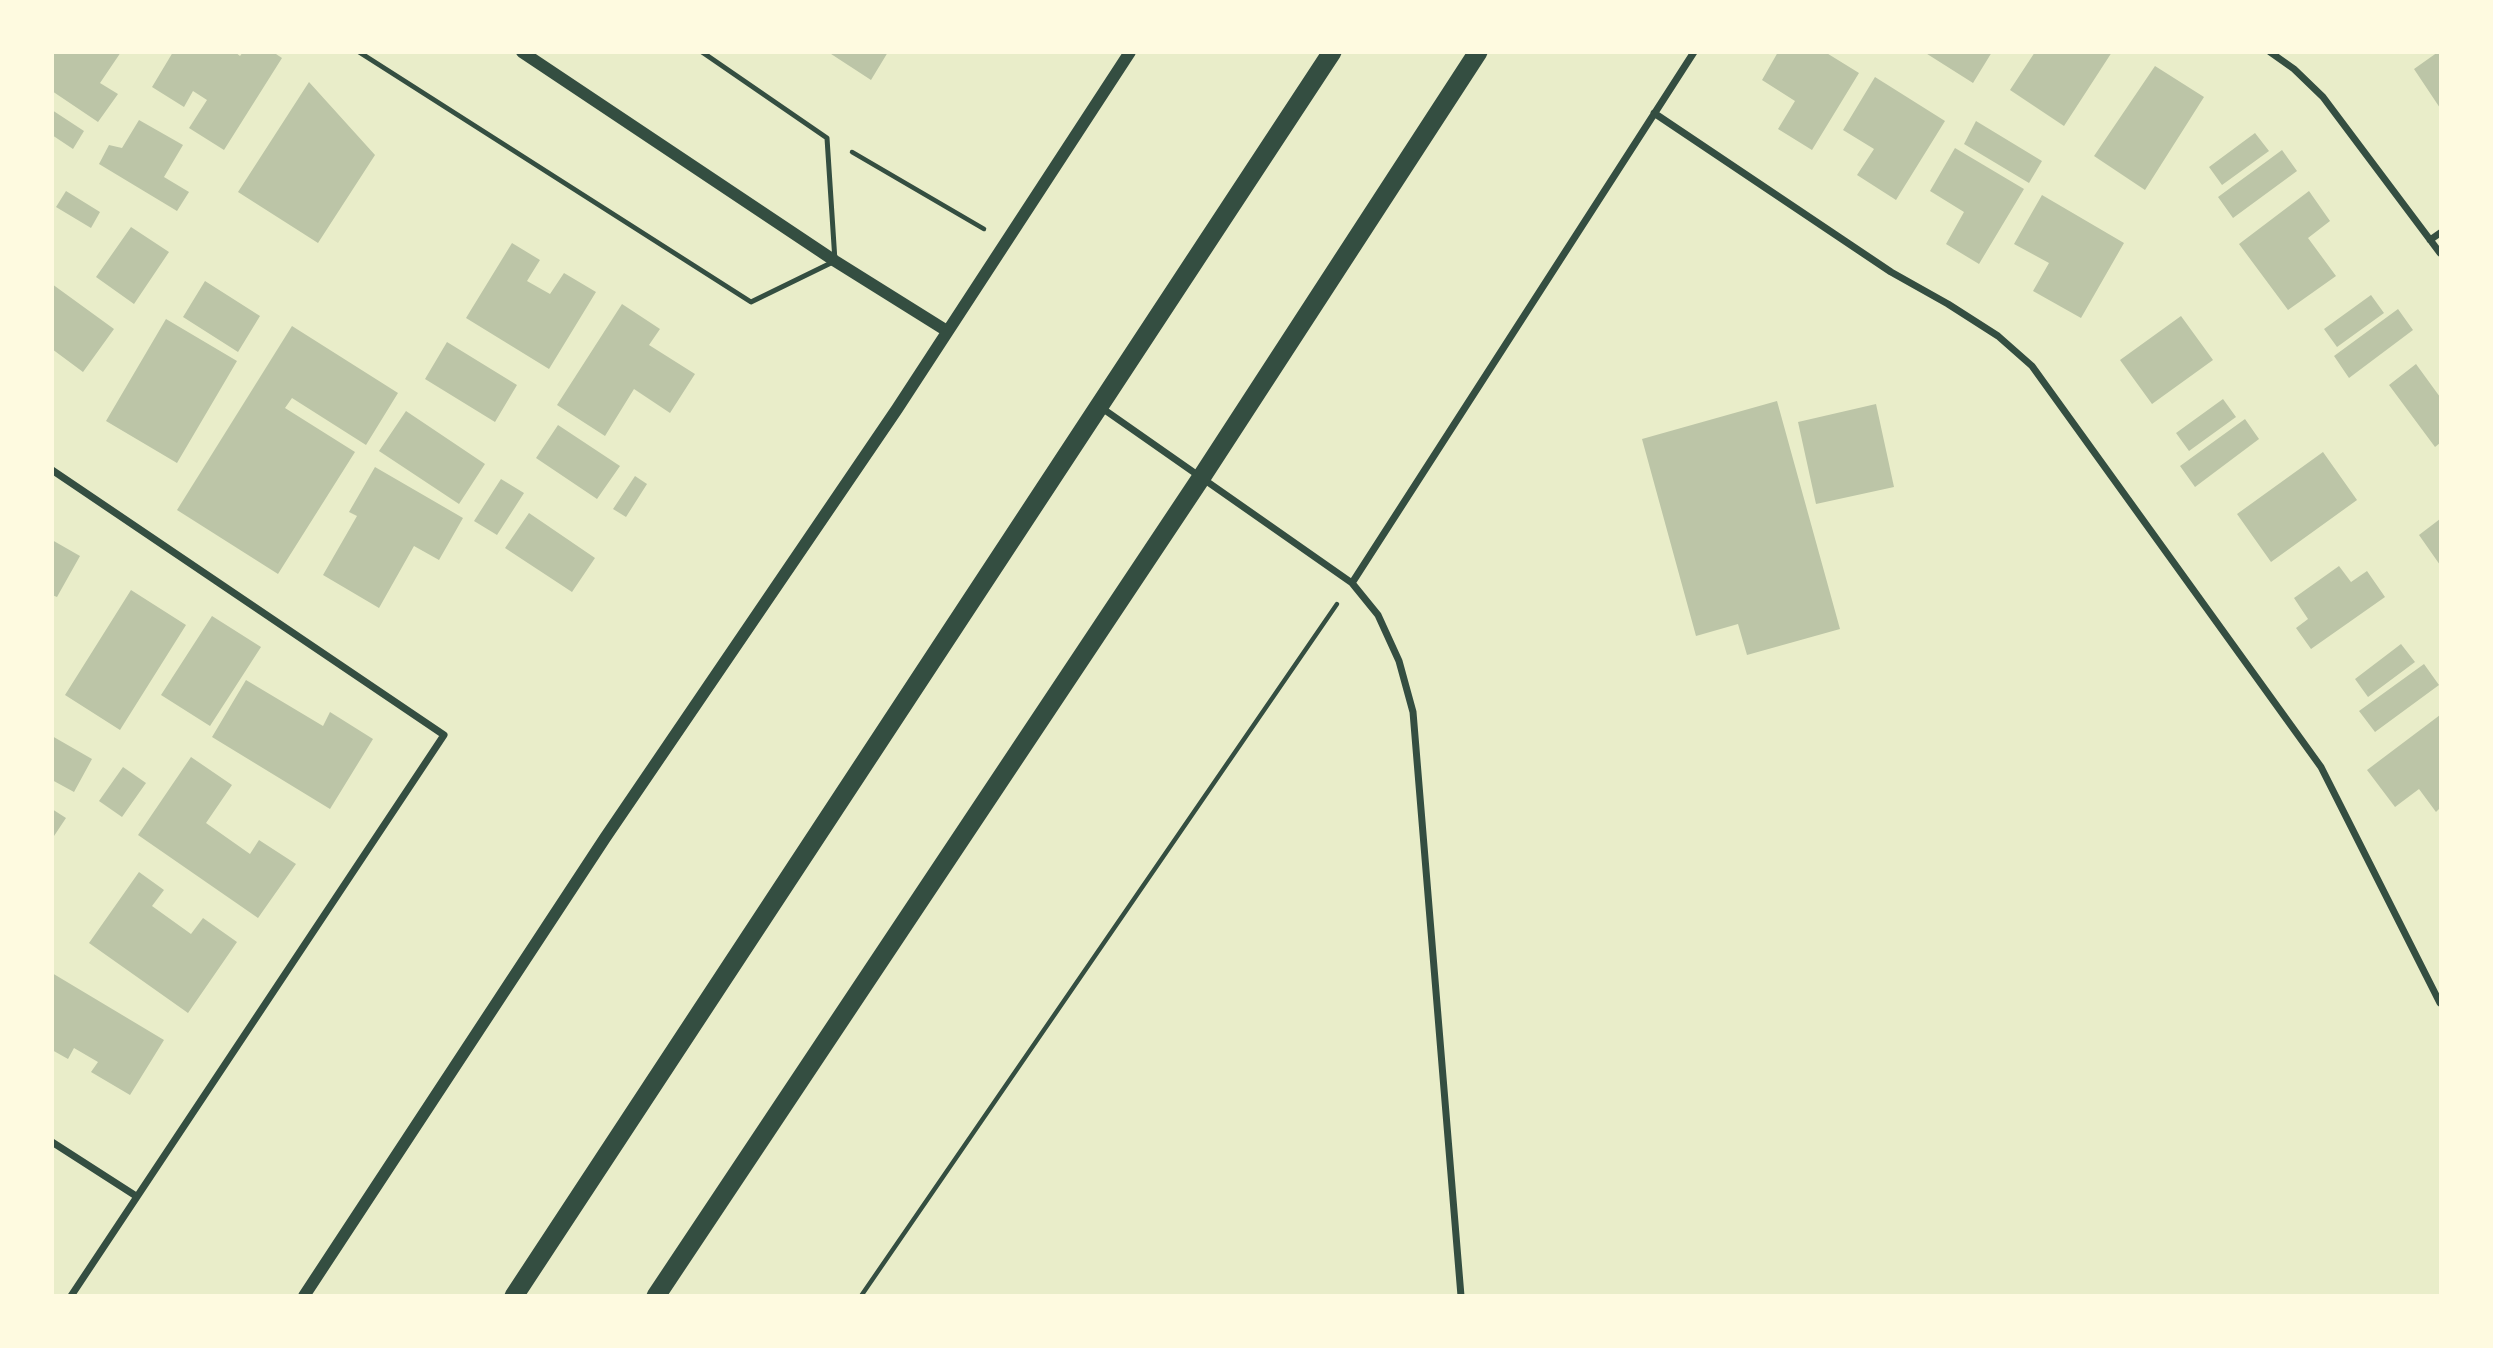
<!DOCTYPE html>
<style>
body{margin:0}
#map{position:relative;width:2493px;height:1348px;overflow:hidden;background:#e9edc9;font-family:Ubuntu,sans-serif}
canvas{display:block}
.frame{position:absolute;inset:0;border:54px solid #fefae0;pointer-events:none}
</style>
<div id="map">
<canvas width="2493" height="1348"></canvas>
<div class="frame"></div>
</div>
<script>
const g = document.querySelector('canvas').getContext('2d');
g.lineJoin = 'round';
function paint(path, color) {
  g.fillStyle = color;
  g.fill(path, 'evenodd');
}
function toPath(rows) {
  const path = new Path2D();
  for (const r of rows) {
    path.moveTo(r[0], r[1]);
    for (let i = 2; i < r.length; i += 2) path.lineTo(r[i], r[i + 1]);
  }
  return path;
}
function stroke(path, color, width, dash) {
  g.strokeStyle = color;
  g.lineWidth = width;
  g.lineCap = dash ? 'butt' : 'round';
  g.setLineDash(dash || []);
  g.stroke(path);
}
paint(toPath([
 [52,52,121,52,100,83,118,94,98,122,52,91],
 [173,52,235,52,240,56,243,52,273,52,282,58,224,150,189,128,207,100,193,91,184,107,152,87],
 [828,52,888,52,871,80],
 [1778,52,1825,52,1859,73,1812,150,1778,129,1795,101,1762,80],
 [1924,52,1992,52,1973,83],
 [2035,52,2112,52,2064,126,2010,90],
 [2438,52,2440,52,2440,108,2414,69],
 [2155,66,2204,97,2145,190,2094,156],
 [1875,77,1945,121,1896,200,1857,175,1874,149,1843,130],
 [309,82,375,155,318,243,238,192],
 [52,110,84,131,73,149,52,135],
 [139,120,183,145,164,177,189,192,177,211,99,164,109,145,122,148],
 [1976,121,2042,161,2029,183,1964,144],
 [2255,133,2269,151,2222,185,2209,167],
 [1955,148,2024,189,1979,264,1946,244,1964,212,1930,191],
 [2282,150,2297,171,2233,218,2218,197],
 [66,191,100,212,91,228,56,207],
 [2309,191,2330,221,2308,238,2336,276,2288,310,2239,244],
 [2042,195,2124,243,2081,318,2033,291,2049,263,2014,244],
 [131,227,169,252,134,304,96,277],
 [512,243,540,260,527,281,550,294,564,273,596,292,549,369,466,318],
 [205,281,260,316,238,352,183,317],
 [52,284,114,329,83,372,52,349],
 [2371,295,2384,313,2337,347,2324,329],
 [622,304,660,329,649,345,695,374,670,413,634,389,605,436,557,405],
 [2398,309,2413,330,2349,378,2334,356],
 [2181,316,2213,360,2152,404,2120,360],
 [166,319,237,361,177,463,106,421],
 [292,326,398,393,366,445,292,398,285,408,355,452,278,574,177,510],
 [447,342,517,385,495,422,425,379],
 [2416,364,2440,397,2440,443,2435,447,2389,385],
 [2223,399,2236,417,2189,451,2176,433],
 [1777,401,1840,629,1747,655,1738,624,1696,636,1642,439],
 [1876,404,1894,487,1816,504,1798,422],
 [406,411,485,464,459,504,379,451],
 [2245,419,2259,439,2195,487,2180,466],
 [558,425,620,466,597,499,536,458],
 [2323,452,2357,500,2271,562,2237,514],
 [375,467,463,518,439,560,414,546,379,608,323,575,357,516,349,512],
 [635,476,647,484,626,517,613,509],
 [501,479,524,493,497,535,474,521],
 [529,513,595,558,572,592,505,548],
 [2440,519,2440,565,2419,535],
 [52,540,80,556,57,597,52,595],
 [2339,566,2351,582,2367,571,2385,597,2311,649,2296,628,2308,619,2294,598],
 [131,590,186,625,120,730,65,695],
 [212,616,261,647,210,726,161,695],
 [2401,644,2415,662,2368,697,2355,679],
 [2424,664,2439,685,2375,732,2359,711],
 [246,680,323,726,330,712,373,739,330,809,212,737],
 [2440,715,2440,808,2436,812,2419,789,2395,807,2367,770],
 [52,736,92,759,74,792,52,780],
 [191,757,232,785,206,823,250,854,259,840,296,864,258,918,138,835],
 [123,767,146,783,122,817,99,801],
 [52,809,66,818,52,839],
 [139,872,164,890,152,906,191,934,203,918,237,942,188,1013,89,943],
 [52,973,164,1040,130,1095,91,1072,98,1062,74,1048,68,1059,52,1050]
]), '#bcc5a7');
stroke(toPath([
 [852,152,984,229],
 [861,1296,1337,604]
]), '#344e41', 4.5);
stroke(toPath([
 [359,52,751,302,835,261,827,138,702,52]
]), '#344e41', 5);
stroke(toPath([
 [2270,52,2294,69,2323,97,2440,253],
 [1654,113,1891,272,1948,304,1998,336,2032,366,2321,767,2440,1003],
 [2430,240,2440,233],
 [1099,406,1352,583,1378,615,1399,661,1413,712,1461,1296],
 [52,470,444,735,71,1296],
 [1352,583,1694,52],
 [52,1142,136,1196]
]), '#344e41', 7);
stroke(toPath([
 [522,52,835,261,947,331],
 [304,1296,605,838,897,409,1130,52]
]), '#344e41', 12);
stroke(toPath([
 [514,1296,1332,52],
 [656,1296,1201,478,1478,52]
]), '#344e41', 19);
</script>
